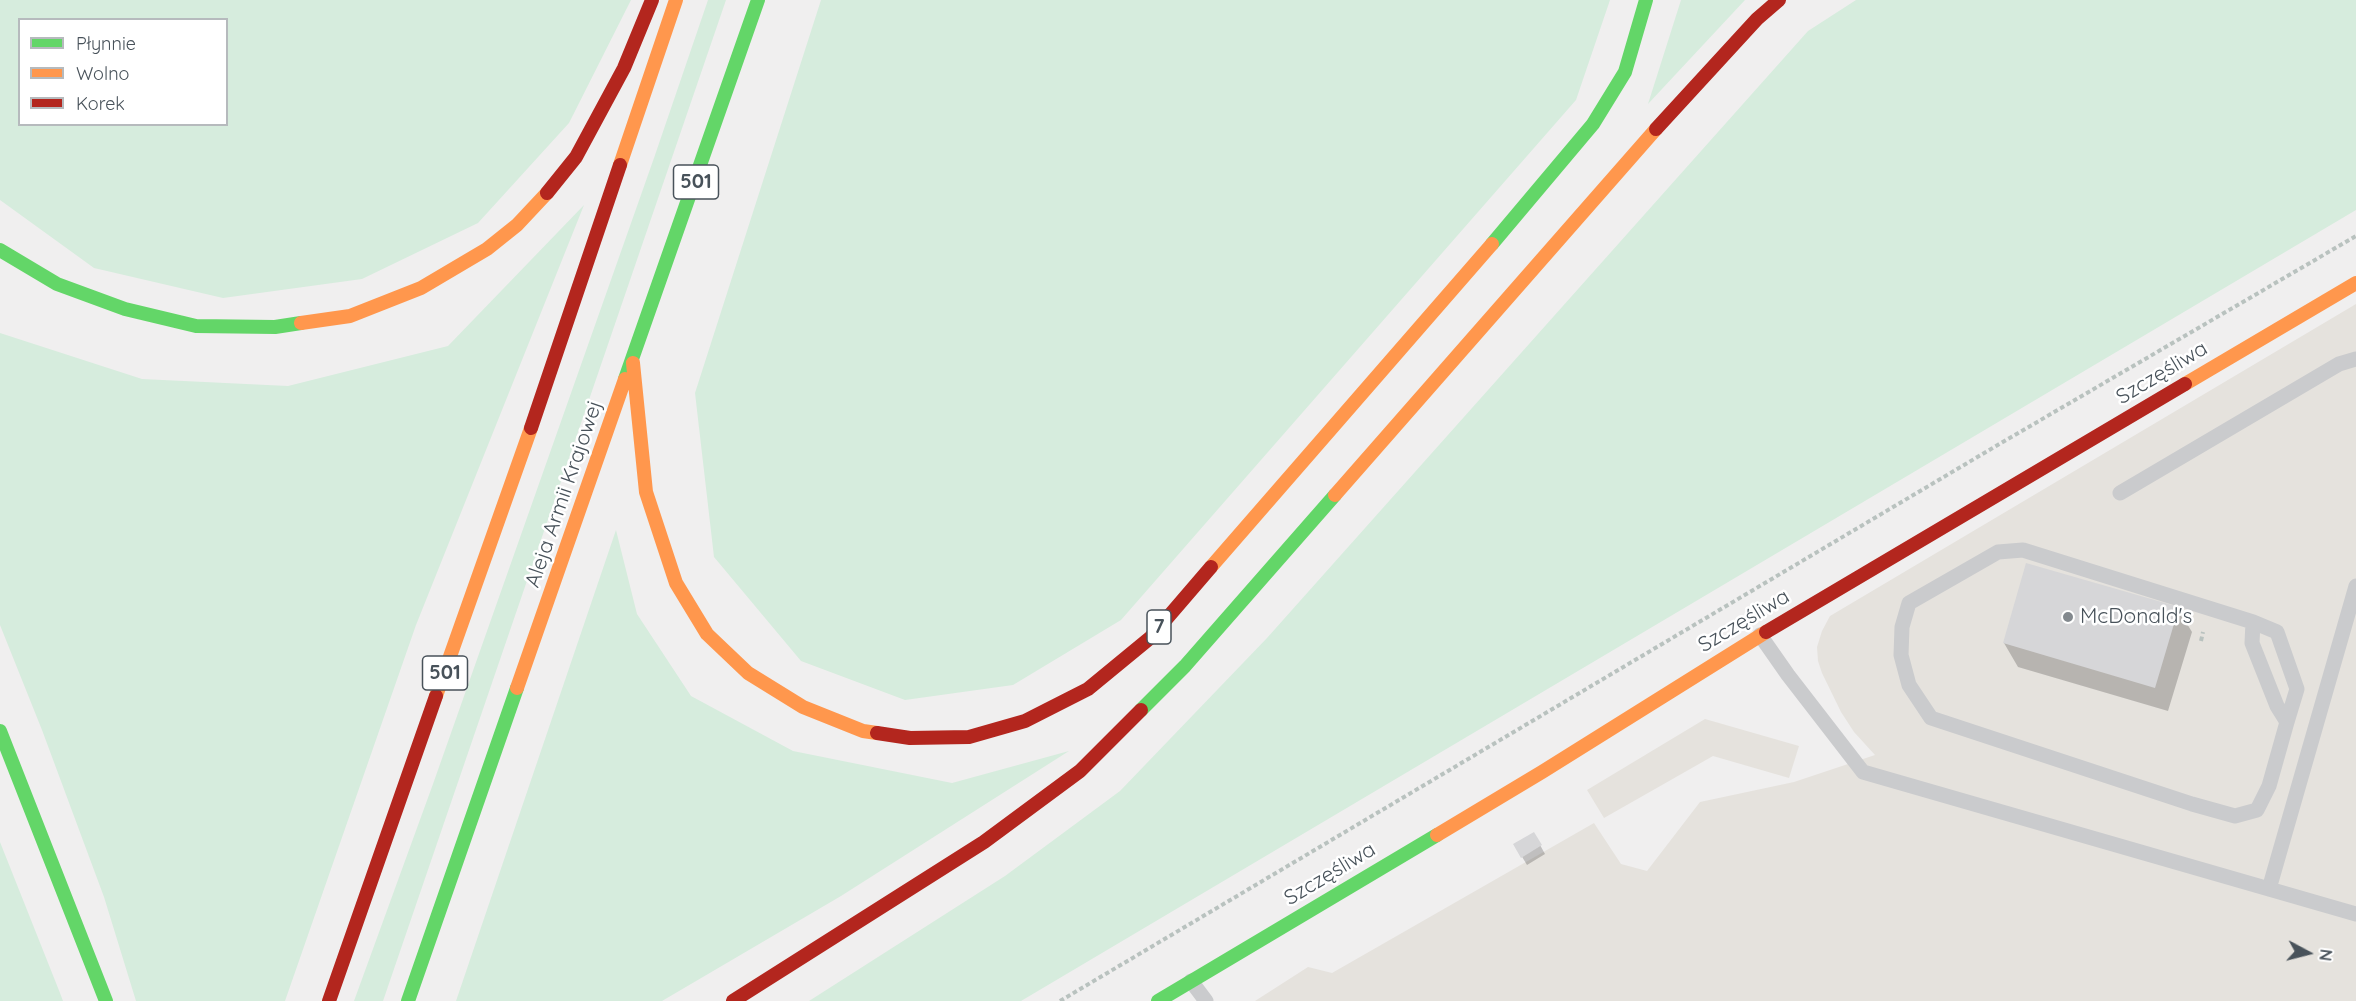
<!DOCTYPE html>
<meta charset="utf-8">
<style>
body{margin:0}
#map{position:relative;width:2356px;height:1001px;overflow:hidden;background:#f0efef;font-family:Quicksand,sans-serif}
canvas{display:block}
.legend{position:absolute;left:18px;top:18px;width:210px;height:108px;box-sizing:border-box;background:#fff;border:2px solid #b6babd;margin:0;padding:8px 10px;list-style:none;font-size:18px;color:#48525a}
.legend li{display:flex;align-items:center;gap:12px;height:30px}
.legend b{width:30px;border:2px solid #b6babd}
.north{position:absolute;left:2278px;top:923px;width:60px;height:60px;-webkit-text-stroke:4px #fff;paint-order:stroke;rotate:97deg;font-size:16px;font-weight:700;line-height:24px;text-align:center;color:#48525a}
.north::after{content:'';display:block;margin:auto;width:21px;height:27px;background:#48525a;clip-path:polygon(50% 0,100% 100%,50% 72%,0 100%)}
</style>
<div id="map">
<canvas width="2356" height="1001"></canvas>
<ul class="legend">
<li><b style="height:8px;background:#63d668"></b>Płynnie</li>
<li><b style="height:8px;background:#ff974d"></b>Wolno</li>
<li><b style="height:8px;background:#b3261e"></b>Korek</li>
</ul>
<div class="north">N</div>
</div>
<script>
const g = document.querySelector('canvas').getContext('2d');
g.lineJoin = 'round';
function paint(path, color) {
  g.fillStyle = color;
  g.fill(path, 'evenodd');
}
function toPath(rows) {
  const path = new Path2D();
  for (const r of rows) {
    path.moveTo(r[0], r[1]);
    for (let i = 2; i < r.length; i += 2) path.lineTo(r[i], r[i + 1]);
  }
  return path;
}
function stroke(path, color, width, dash) {
  g.strokeStyle = color;
  g.lineWidth = width;
  g.lineCap = dash ? 'butt' : 'round';
  g.setLineDash(dash || []);
  g.stroke(path);
}
function label(font, color, halo, rows, align = 'center') {
  g.font = font + ' Quicksand,sans-serif';
  g.lineWidth = 5;
  g.setLineDash([]);
  g.textBaseline = 'middle';
  g.strokeStyle = halo;
  g.fillStyle = color;
  for (const [text, x, y, turn = 0] of rows) {
    g.save();
    g.translate(x, y);
    g.rotate((+turn || 0) * Math.PI / 180);
    g.textAlign = isNaN(turn) ? turn : align;
    if (halo) g.strokeText(text, 0, 0);
    g.fillText(text, 0, 0);
    g.restore();
  }
}
paint(toPath([
 [2356,304,2356,1001,1255,1001,1308,967,1332,973,1594,823,1621,864,1647,871,1700,802,1794,782,1875,755,1854,732,1841,712,1822,673,1818,661,1817,647,1822,631,1830,616],
 [1705,719,1799,746,1789,778,1713,756,1604,818,1587,790]
]), '#e5e2dd');
paint(toPath([
 [0,0,631,0,569,123,478,223,362,279,223,298,94,268,0,200],
 [20,20,226,20,226,124,20,124],
 [708,0,726,0,383,1001,354,1001,433,784,654,158],
 [821,0,1610,0,1576,100,1121,620,1013,685,905,700,801,661,714,557,695,393],
 [1681,0,1745,0,1648,104],
 [1856,0,2356,0,2356,210,1021,1001,809,1001,1005,876,1120,791,1267,638,1808,31],
 [584,205,416,625,285,1001,136,1001,104,897,42,730,0,625,0,333,142,379,288,386,448,346],
 [616,530,637,614,691,696,793,751,952,783,1069,751,841,896,662,1001,456,1001],
 [0,842,60,993,63,1001,0,1001]
]), '#d6ecdd');
paint(toPath([
 [2178,609,2192,632,2168,711,2018,667,2004,643],
 [1534,834,1545,854,1527,865,1515,845]
]), '#0003');
paint(toPath([
 [2026,563,2179,607,2155,688,2003,643],
 [1534,832,1542,845,1521,858,1513,844]
]), '#d6d6d8');
stroke(toPath([
 [2201,641,2203,632],
 [1060,1001,1996,446,2356,236]
]), '#b9c2bf', 4, [4.5, 3]);
stroke(toPath([
 [2120,493,2339,364,2356,359],
 [2023,550,2253,622,2252,643,2277,706,2287,722,2269,786,2257,810,2235,816,2192,804,1931,718,1909,685,1901,655,1902,627,1909,603,1998,552,2023,550],
 [2253,622,2277,632,2297,689,2287,722],
 [1760,635,1788,675,1863,772,2356,914],
 [2269,889,2356,586],
 [1191,981,1206,1001]
]), '#cacbcd', 15);
stroke(toPath([
 [1492,244,1593,124,1625,72,1646,0],
 [0,250,57,284,125,309,196,326,275,327,301,323],
 [625,379,758,0],
 [1141,710,1185,666,1335,495],
 [0,731,106,1001],
 [408,1001,517,688],
 [1158,1001,1437,835]
]), '#63d668', 14);
stroke(toPath([
 [620,165,676,0],
 [301,323,350,316,421,288,487,249,517,225,547,193],
 [633,363,646,492,676,583,707,634,748,673,803,707,863,731,877,733],
 [2185,384,2356,283],
 [1335,495,1656,129],
 [1211,567,1492,244],
 [517,688,625,379],
 [436,696,531,428],
 [1437,835,1542,772,1766,632]
]), '#ff974d', 14);
stroke(toPath([
 [1656,129,1757,19,1779,0],
 [547,193,576,157,624,68,652,0],
 [531,428,620,165],
 [1766,632,2185,384],
 [877,733,910,738,969,737,1025,721,1088,689,1150,638,1211,567],
 [329,1001,436,696],
 [733,1001,984,842,1080,771,1141,710]
]), '#b3261e', 14);
for (const [x, y, r, color] of [
 [2068,617,6,"#83898e"]
]) {
  const dot = new Path2D();
  dot.arc(x, y, r, 0, 2 * Math.PI);
  g.fillStyle = color;
  g.fill(dot);
  stroke(dot, '#fff', 2);
}
for (const [x, y, w] of [
 [696,182,45],
 [1159,627,24],
 [445,673,45]
]) {
  const box = new Path2D();
  box.roundRect(x - w / 2, y - 17, w, 34, 4.5);
  g.fillStyle = '#fff';
  g.fill(box);
  stroke(box, '#48525a', 1.5);
}
label('bold 20px', '#48525a', null, [
 ["501",696,182],
 ["7",1159,627],
 ["501",445,673]
]);
label('21px', '#48525a', '#fff', [
 ["Szczęśliwa",2162,373,-31],
 ["Aleja Armii Krajowej",564,494,-71],
 ["Szczęśliwa",1744,621,-31],
 ["Szczęśliwa",1330,874,-31]
]);
label('21px', '#48525a', '#fff', [
 ["McDonald's",2080,617]
], 'left');
</script>
